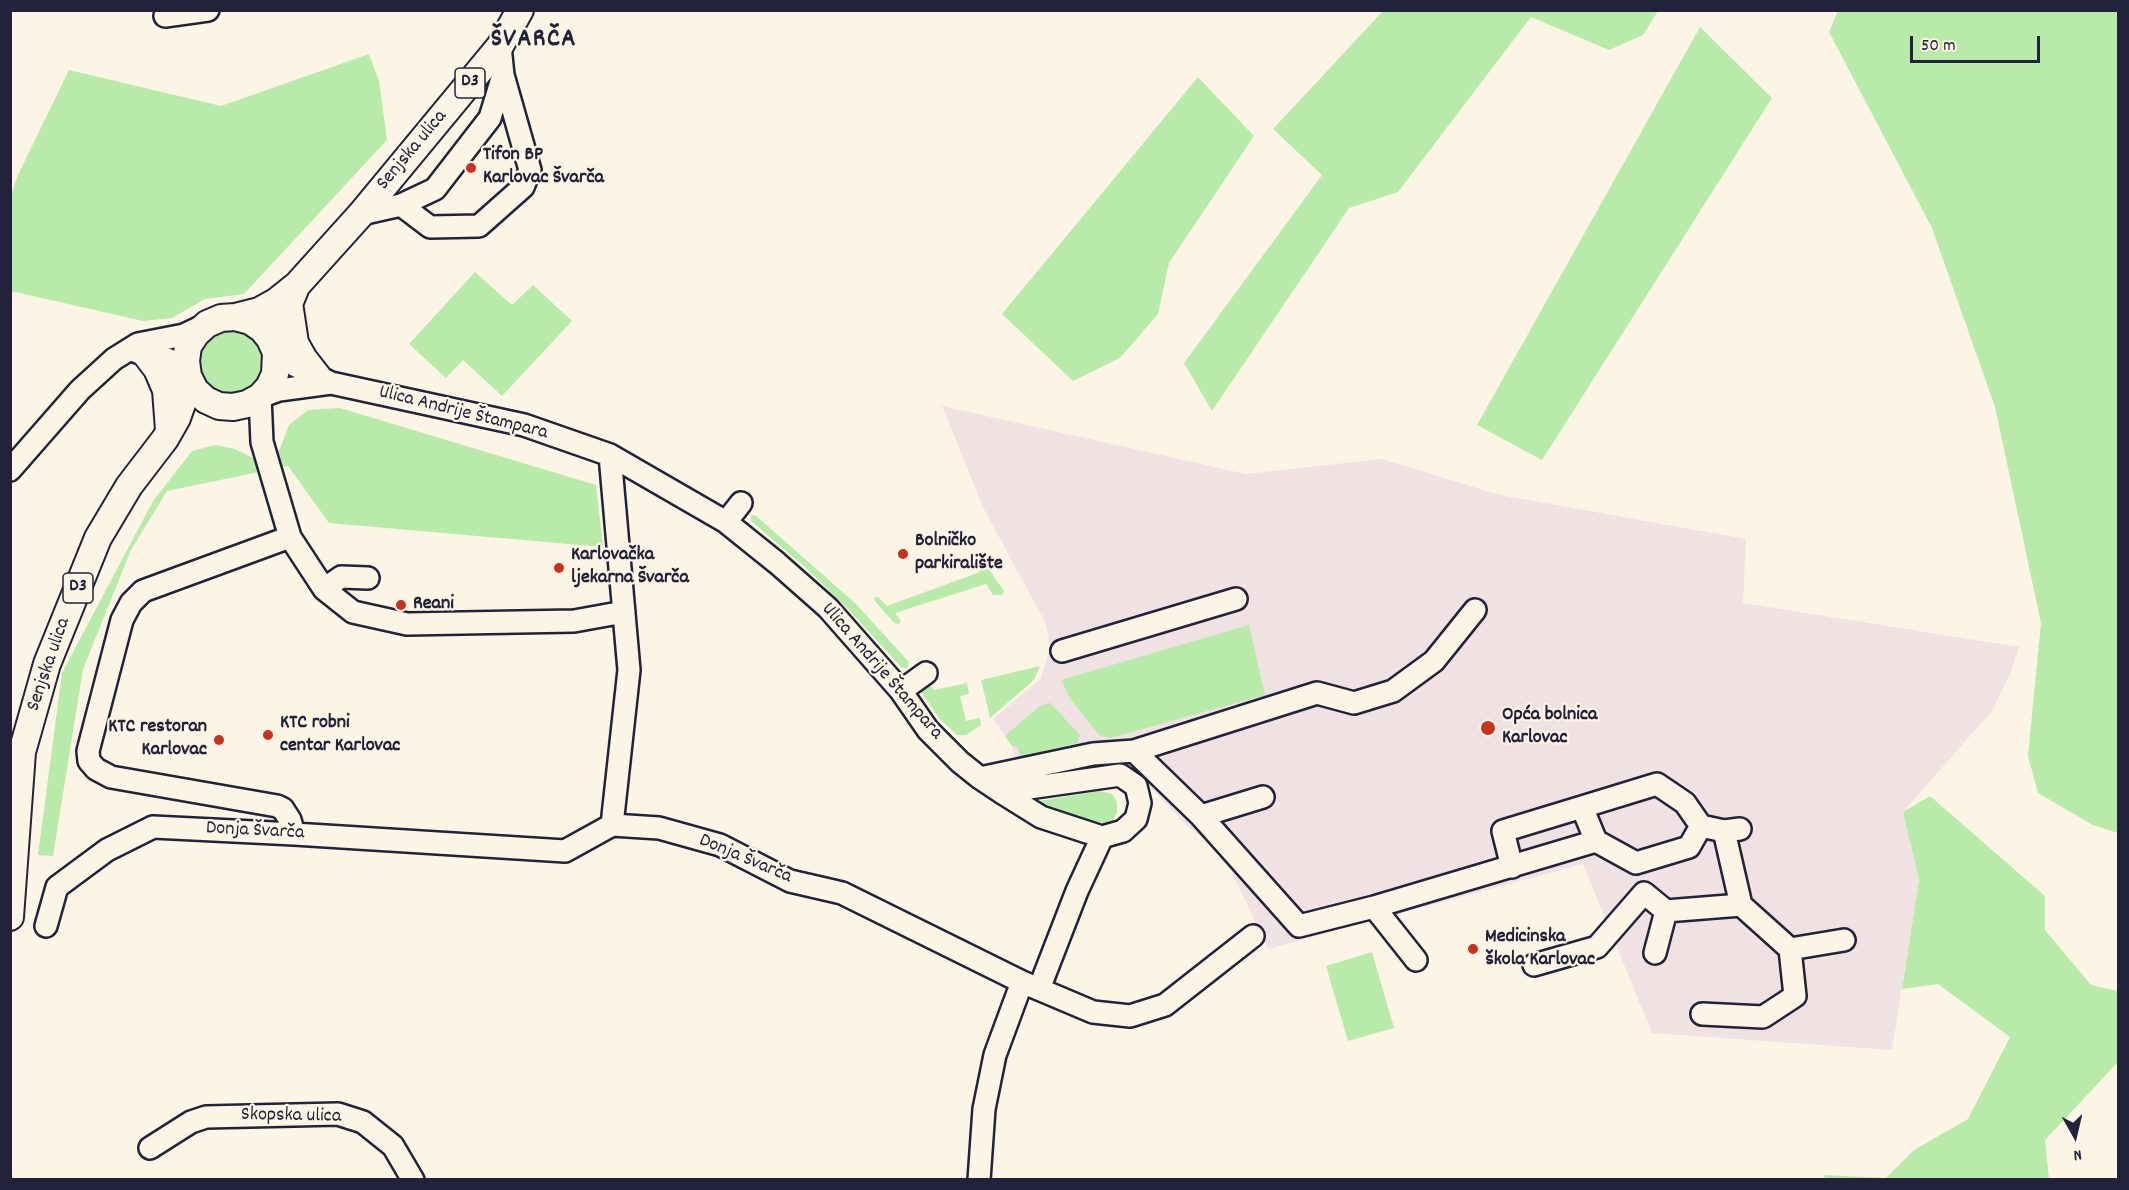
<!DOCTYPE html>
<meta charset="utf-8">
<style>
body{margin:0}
#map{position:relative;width:2129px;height:1190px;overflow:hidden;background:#fcf5e5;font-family:Dekko,sans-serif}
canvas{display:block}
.frame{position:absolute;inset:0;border:12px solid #22223b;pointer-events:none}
.north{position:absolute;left:2045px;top:1106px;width:60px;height:60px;-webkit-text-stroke:4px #fcf5e5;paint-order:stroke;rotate:172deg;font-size:16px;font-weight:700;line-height:24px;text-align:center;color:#22223b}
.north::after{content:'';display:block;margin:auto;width:21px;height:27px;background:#22223b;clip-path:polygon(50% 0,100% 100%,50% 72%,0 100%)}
.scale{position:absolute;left:1910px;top:36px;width:130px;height:27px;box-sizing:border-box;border:3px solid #22223b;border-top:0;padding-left:8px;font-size:18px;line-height:21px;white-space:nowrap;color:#22223b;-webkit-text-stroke:4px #fcf5e5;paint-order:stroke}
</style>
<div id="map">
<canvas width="2129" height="1190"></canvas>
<div class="frame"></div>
<div class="north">N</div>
<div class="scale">50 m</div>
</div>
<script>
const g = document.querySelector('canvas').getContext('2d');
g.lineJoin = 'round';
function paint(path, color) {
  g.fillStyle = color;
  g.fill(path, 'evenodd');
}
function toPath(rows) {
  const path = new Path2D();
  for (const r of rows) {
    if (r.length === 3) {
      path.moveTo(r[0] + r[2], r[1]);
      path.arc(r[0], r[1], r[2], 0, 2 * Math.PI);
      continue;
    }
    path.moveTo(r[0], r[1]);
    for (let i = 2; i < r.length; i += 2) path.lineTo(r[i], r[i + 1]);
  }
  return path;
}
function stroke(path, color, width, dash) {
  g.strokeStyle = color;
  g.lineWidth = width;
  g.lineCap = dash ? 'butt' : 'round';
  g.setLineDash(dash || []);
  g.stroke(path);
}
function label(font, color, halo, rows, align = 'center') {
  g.font = font + ' Dekko,sans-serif';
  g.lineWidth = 4.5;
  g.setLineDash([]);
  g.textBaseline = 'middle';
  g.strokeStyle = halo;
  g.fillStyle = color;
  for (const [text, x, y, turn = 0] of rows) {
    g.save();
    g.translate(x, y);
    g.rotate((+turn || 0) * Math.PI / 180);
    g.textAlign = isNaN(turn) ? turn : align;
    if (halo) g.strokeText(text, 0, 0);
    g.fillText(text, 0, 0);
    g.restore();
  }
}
paint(toPath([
 [942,406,1246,474,1382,459,1500,495,1746,539,1743,603,2019,647,2010,674,1992,711,1903,812,1919,880,1892,1050,1652,1033,1583,864,1268,949,1222,851,1190,829,1144,781,1022,785,1012,746,993,719,1041,678,1050,648,1046,624,984,509]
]), '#f0e1e2');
paint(toPath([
 [1383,11,1658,11,1643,35,1609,50,1531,17,1398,192,1349,208,1212,411,1184,363,1322,175,1273,129],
 [1838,11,2118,11,2118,833,2093,825,2038,793,2028,756,2041,623,1995,407,1932,228,1829,32],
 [1700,27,1772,98,1542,460,1477,425],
 [369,54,379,81,387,140,244,294,205,299,172,318,143,321,11,291,11,195,18,175,69,70,221,106],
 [1198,77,1254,136,1169,263,1158,314,1120,358,1073,381,1002,314],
 [475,272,512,305,533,285,572,321,502,396,463,360,446,378,409,344],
 [231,363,34],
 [340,408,596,485,603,547,329,523,288,466,167,491,131,550,83,669,53,856,38,855,62,673,153,501,192,451,215,445,235,449,257,460,279,451,289,425,308,410],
 [755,515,855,603,909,662,907,669,901,667,848,609,806,568,751,521,751,516],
 [977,558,981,558,1004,591,1002,595,993,595,986,584,895,613,901,621,899,624,894,623,874,600,875,597,878,597,887,606,980,572,976,563],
 [1249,625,1265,695,1110,738,1100,736,1071,700,1061,680],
 [1040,666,1034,680,990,718,981,680],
 [928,683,934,690,967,683,969,694,960,696,966,721,980,718,981,725,966,735,957,735,939,718,919,689],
 [1050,703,1079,734,1078,743,1020,757,1018,747,1012,746,1005,736,1040,706],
 [1099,791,1112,794,1117,802,1117,812,1113,820,1104,823,1058,815,1033,802],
 [1930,796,2045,896,2045,930,2091,985,2118,991,2118,1062,2045,1140,2049,1179,1824,1179,1825,1175,1886,1178,1914,1150,1968,1119,2010,1037,1938,984,1902,989,1919,880,1903,812],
 [1372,952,1394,1028,1348,1041,1326,966]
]), '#b8eaaa');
const minor = toPath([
 [165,16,208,10],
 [401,205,430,227,479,226,523,187,530,170,503,75,500,46],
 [361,214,401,205,435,189,490,118,503,75],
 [275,350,292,364,331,383,524,425,610,455,726,522,777,563,828,608,901,691,928,730,960,762,980,778,1001,792,1120,775,1136,786,1140,803,1136,819,1123,831,1102,837,1041,817,1001,792],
 [137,352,158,355,174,362,188,376],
 [331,383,279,390,260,397,262,442,290,537,324,589,353,612,407,624,574,621,624,612],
 [610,455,629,670,612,825],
 [10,470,80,390,114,359,138,344,184,335,205,325],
 [726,522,741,503],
 [290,537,143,591,131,603,122,620,88,751,89,761,96,769,111,777,277,806,283,809,290,820,294,834],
 [324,589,341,577,368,578],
 [1062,651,1236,599],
 [901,691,926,673],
 [1134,751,1201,816,1263,797],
 [980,778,1093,754,1134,751,1317,693,1354,703,1393,691,1434,661,1475,610],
 [1201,816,1299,926,1374,907,1596,841],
 [1701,826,1689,847,1636,863,1596,841,1582,807,1657,784,1685,803,1701,826,1724,831,1740,829],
 [1724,831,1741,905,1790,949,1844,940],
 [1512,867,1503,831,1582,807],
 [1374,907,1416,960],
 [46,926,57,887,107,850,153,827,294,834,565,851,612,825,659,828,720,845,790,881,842,893,1022,982,1093,1012,1130,1016,1165,1005,1253,936],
 [1655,953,1666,911,1741,905],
 [1534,965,1597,947,1644,893,1666,911],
 [1039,989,1077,891,1102,837],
 [1702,1014,1763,1017,1795,996,1790,949],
 [150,1148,191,1122,206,1117,338,1114,363,1122,393,1146,413,1180],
 [979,1180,984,1109,995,1055,1022,982]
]);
const major = toPath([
 [289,303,295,343,304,359,318,377],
 [235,317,259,311,277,301,297,285,361,214,500,46,520,10],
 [275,350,270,339,262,329,250,321,235,317,221,318,207,324,196,334,188,346,186,361,188,376,195,390,206,400,219,406,233,407,247,404,260,397,269,387,275,374,277,333,296,287],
 [144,352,157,369,166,390,169,430],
 [10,917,22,752,47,664,98,538,129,486,165,439,177,418,184,398,188,376]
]);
stroke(minor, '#22223b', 26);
stroke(major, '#22223b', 30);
stroke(minor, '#fcf5e5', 21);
stroke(major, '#fcf5e5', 26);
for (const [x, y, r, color] of [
 [471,168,6,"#c8321e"],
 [903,554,6,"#c8321e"],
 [559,568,6,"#c8321e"],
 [401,605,6,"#c8321e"],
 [1488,728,8,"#c8321e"],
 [268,735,6,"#c8321e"],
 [219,740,6,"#c8321e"],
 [1473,949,6,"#c8321e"]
]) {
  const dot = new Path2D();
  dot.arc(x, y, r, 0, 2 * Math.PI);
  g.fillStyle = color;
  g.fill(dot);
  stroke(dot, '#fcf5e5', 2);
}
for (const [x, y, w] of [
 [470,83,30],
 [78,588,30]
]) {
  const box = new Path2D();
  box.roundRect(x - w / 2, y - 15, w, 30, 4.5);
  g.fillStyle = '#fcf5e5';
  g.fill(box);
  stroke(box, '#22223b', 1.5);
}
label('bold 18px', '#22223b', null, [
 ["D3",470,83],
 ["D3",78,588]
]);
label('20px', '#22223b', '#fcf5e5', [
 ["Senjska ulica",413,151,-50],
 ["Ulica Andrije Štampara",463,414,14],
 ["Senjska ulica",50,665,-71],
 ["Ulica Andrije Štampara",881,672,49],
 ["Donja Švarča",255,832,3],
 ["Donja Švarča",745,860,23],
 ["Skopska ulica",291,1117,1]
]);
label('bold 20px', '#22223b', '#fcf5e5', [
 ["Tifon BP",483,156],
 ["Karlovac Švarča",483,179],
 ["Bolničko",915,542],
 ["parkiralište",915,565],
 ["Karlovačka",571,556],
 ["ljekarna Švarča",571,579],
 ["Reani",413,605],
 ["Opća bolnica",1502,716],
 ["Karlovac",1502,739],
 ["KTC robni",280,724],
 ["centar Karlovac",280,747],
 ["KTC restoran",207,728,"right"],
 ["Karlovac",207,751,"right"],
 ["Medicinska",1485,938],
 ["škola Karlovac",1485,961]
], 'left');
g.letterSpacing = '1.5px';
label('bold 26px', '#22223b', '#fcf5e5', [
 ["ŠVARČA",534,41]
]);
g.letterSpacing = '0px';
</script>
